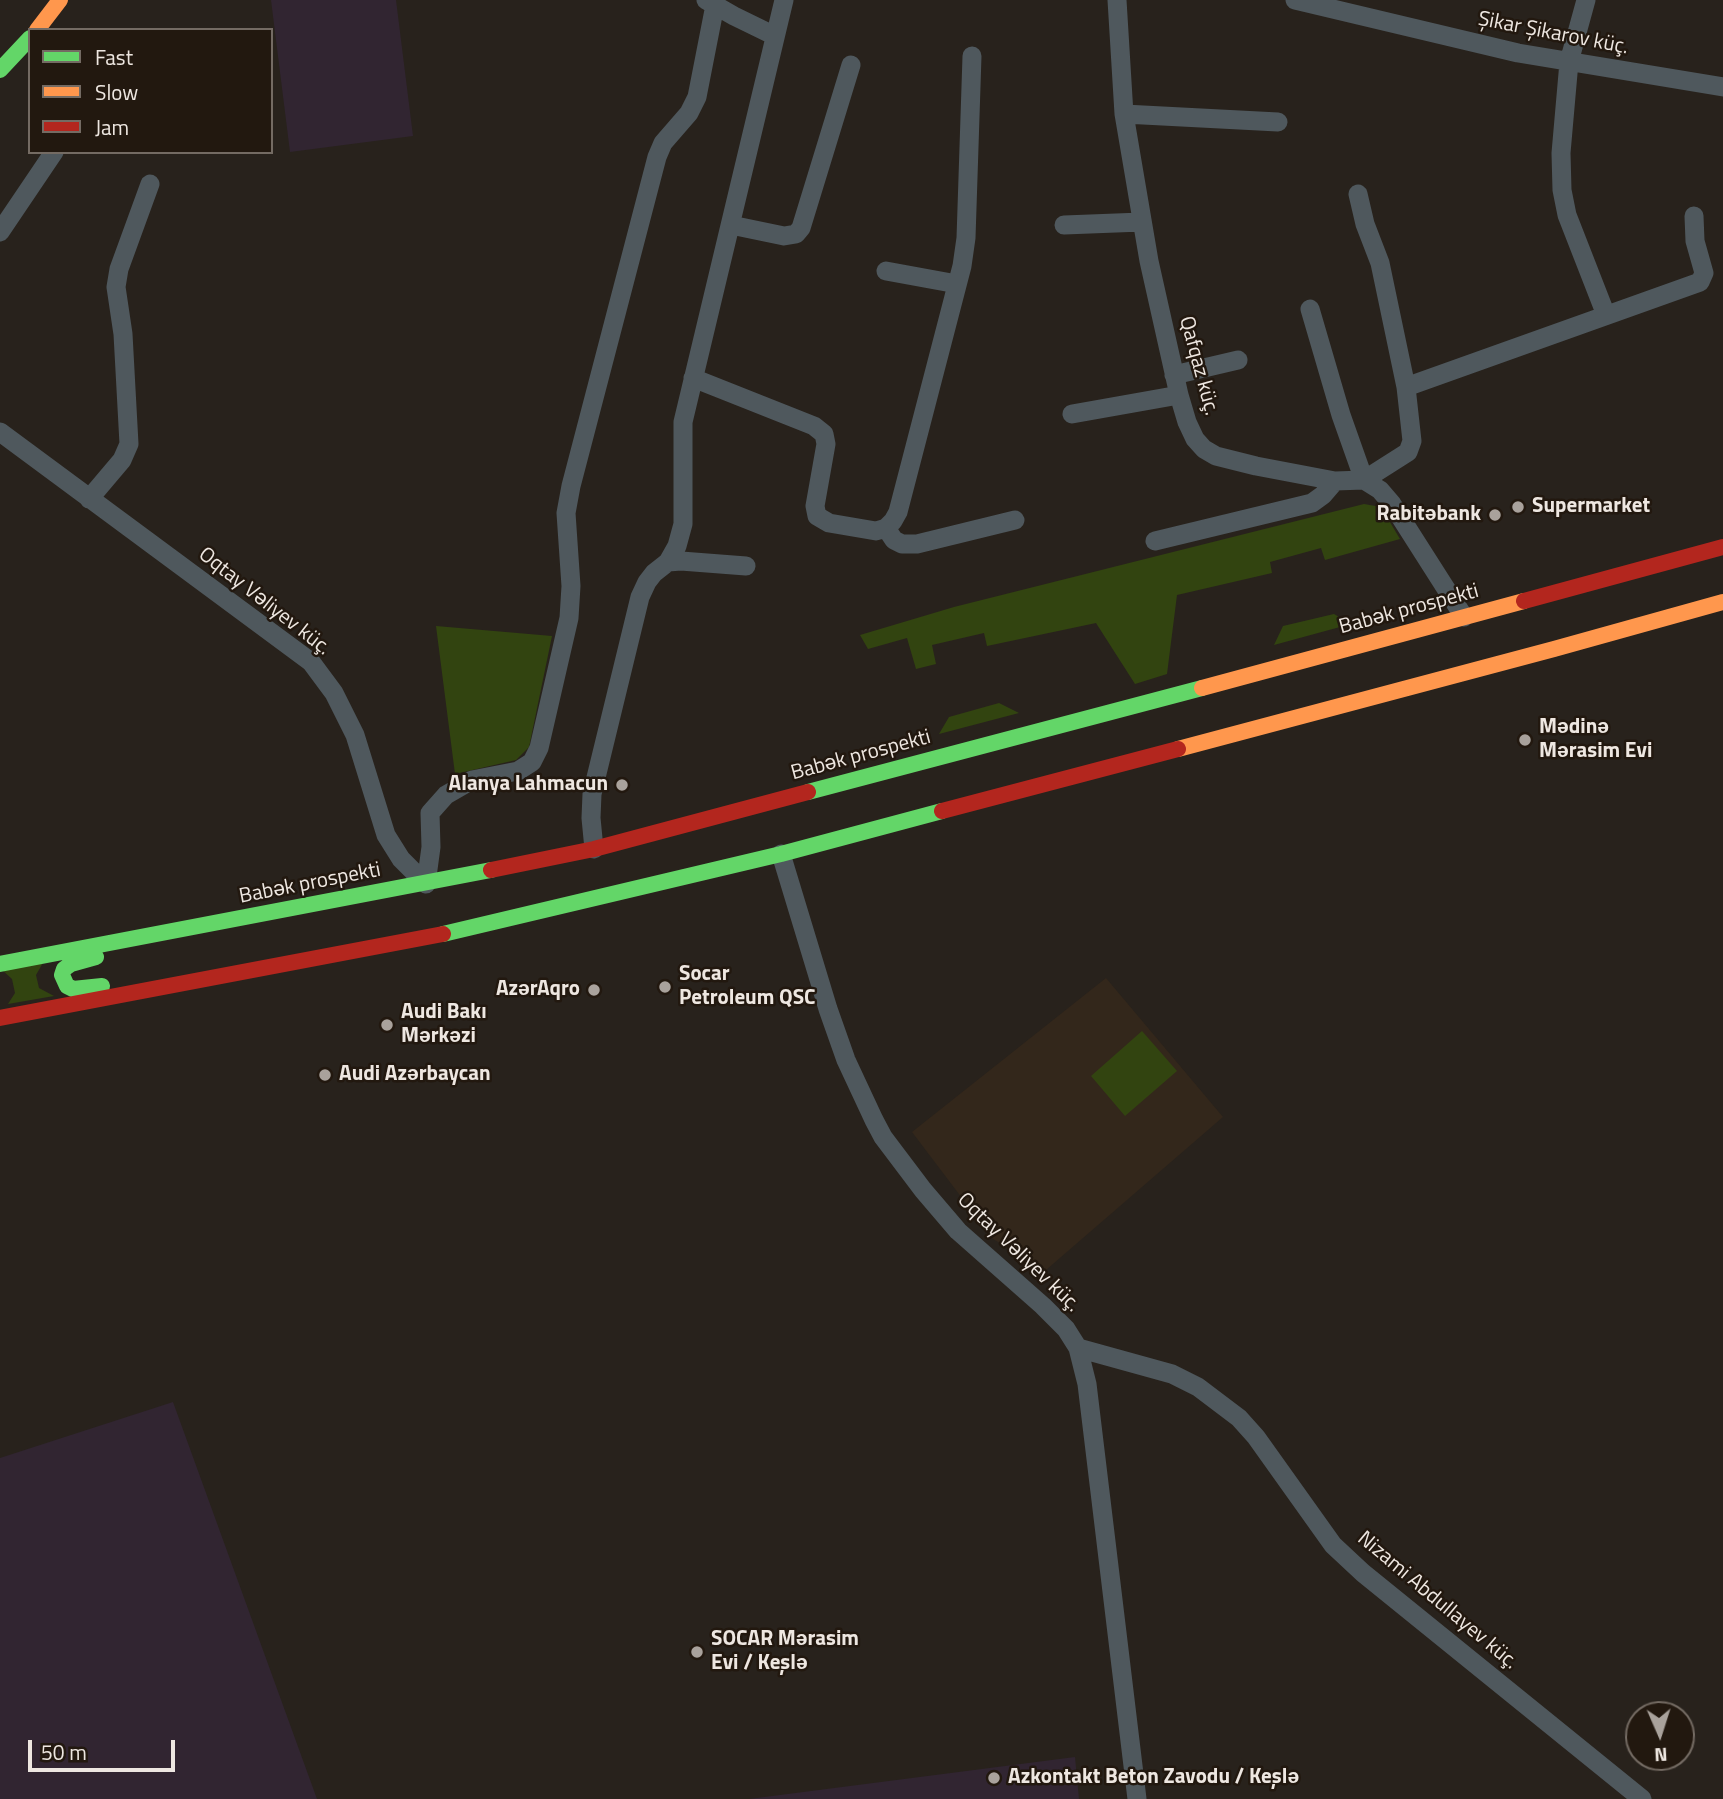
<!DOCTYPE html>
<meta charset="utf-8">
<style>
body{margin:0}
#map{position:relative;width:1723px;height:1799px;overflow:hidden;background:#28221c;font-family:"Titillium Web",sans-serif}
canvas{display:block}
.legend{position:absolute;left:28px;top:28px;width:245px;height:126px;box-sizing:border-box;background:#22180f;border:2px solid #746b63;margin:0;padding:9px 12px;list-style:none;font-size:21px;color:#eee7e1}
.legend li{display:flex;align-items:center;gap:14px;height:35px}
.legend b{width:35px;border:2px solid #746b63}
.north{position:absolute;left:1625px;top:1701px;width:70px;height:70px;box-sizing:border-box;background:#22180f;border:2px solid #746b63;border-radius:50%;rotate:177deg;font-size:19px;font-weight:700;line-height:28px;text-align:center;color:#eee7e1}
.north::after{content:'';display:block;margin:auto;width:24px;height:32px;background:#a9a29c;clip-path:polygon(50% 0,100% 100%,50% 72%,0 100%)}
.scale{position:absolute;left:28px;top:1740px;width:147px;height:32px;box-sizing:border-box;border:4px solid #eee7e1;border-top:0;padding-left:9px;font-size:21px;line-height:24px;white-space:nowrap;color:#eee7e1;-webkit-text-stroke:5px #22180f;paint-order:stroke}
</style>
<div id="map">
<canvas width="1723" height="1799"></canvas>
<ul class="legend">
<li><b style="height:9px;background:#63d668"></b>Fast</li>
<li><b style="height:9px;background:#ff974d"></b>Slow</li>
<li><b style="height:9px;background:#b3261e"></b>Jam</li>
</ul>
<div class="north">N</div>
<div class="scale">50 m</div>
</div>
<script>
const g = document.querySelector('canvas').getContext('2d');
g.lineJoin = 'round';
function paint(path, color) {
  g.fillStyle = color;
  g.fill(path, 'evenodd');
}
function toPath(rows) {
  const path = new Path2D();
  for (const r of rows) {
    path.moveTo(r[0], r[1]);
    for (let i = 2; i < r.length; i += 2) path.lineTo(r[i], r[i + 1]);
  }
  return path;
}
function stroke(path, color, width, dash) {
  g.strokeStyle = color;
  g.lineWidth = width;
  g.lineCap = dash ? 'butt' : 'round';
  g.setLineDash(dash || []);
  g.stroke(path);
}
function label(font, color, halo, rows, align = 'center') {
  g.font = font + ' "Titillium Web",sans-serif';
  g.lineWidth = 5;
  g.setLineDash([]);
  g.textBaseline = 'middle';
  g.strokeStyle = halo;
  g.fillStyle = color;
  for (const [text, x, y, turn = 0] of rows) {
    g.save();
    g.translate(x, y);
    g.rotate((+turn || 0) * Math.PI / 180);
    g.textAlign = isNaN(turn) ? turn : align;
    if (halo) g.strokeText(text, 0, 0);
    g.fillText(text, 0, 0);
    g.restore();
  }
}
paint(toPath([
 [271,0,396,0,413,136,290,152],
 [173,1402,317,1799,0,1799,0,1458],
 [1075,1757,1079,1799,749,1799]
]), '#312531');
paint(toPath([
 [1106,978,1223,1117,1046,1270,993,1239,912,1132]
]), '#33271b');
paint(toPath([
 [1364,504,1381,507,1400,539,1325,560,1321,548,1270,562,1272,573,1177,595,1167,674,1135,684,1096,623,987,646,984,633,932,645,936,664,916,669,907,638,868,649,860,635,954,607],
 [1334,614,1351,624,1274,645,1283,626],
 [436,626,552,636,529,747,516,760,455,774],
 [999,703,1019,713,939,734,949,717],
 [44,961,36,975,39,988,54,996,8,1004,15,993,12,979,1,969],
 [1142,1031,1177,1071,1125,1116,1091,1076]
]), '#324410');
stroke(toPath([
 [706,0,734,16,775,36],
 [1117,0,1124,114,1149,261,1179,395,1187,422,1195,439,1204,449,1216,456,1256,466,1335,481,1364,480,1380,490,1392,504,1464,617],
 [1295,0,1518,53,1723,87],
 [1586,0,1569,62,1561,153,1562,190,1567,215,1606,315],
 [1124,114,1278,122],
 [731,225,784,236,796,234,801,228,851,65],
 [1064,225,1142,222],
 [0,232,54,152],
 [886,271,957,284],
 [1310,309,1341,415,1364,480,1408,452,1412,441,1406,387,1380,263,1365,224,1358,194],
 [1174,375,1238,360],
 [693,378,814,426,824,434,826,444,815,506,817,516,829,523,876,531,886,528,893,521,898,512,962,266,966,238,972,56],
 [1406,387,1700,282,1704,273,1695,241,1694,216],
 [1072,414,1179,395],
 [0,432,311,662,334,693,355,735,386,835,401,859,426,884],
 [89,499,122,460,129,444,123,334,116,287,119,269,150,184],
 [886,528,894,540,902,544,917,544,1015,520],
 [1155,541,1312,503,1323,495,1335,481],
 [668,562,681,561,746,566],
 [594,849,591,818,592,794,640,597,647,582,654,573,668,562,677,546,683,524,683,422,784,0],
 [781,854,828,1009,846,1060,874,1120,883,1137,923,1190,958,1231,1043,1306,1066,1329,1078,1348,1087,1384,1137,1799],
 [426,884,431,847,430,813,446,795,472,780,518,771,532,762,539,748,569,618,571,586,566,513,571,486,657,157,663,143,689,113,697,97,716,0],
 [1078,1348,1172,1374,1198,1387,1239,1418,1256,1437,1333,1545,1363,1573,1642,1799]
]), '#4f585d', 19);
stroke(toPath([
 [0,70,30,38],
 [808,792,1202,688],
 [443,934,781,854,942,811],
 [96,957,71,964,64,969,62,975,67,986,73,989,102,986],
 [0,964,491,870]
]), '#63d668', 16);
stroke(toPath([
 [37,30,60,0],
 [1202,688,1524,601],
 [1178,749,1554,649,1723,602]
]), '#ff974d', 16);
stroke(toPath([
 [1524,601,1723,547],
 [942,811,1178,749],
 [491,870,594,849,808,792],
 [0,1018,443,934]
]), '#b3261e', 16);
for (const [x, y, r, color] of [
 [1518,507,7,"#a9a29c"],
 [1495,515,7,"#a9a29c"],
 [1525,740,7,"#a9a29c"],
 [622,785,7,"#a9a29c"],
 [665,987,7,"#a9a29c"],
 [594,990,7,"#a9a29c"],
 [387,1025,7,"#a9a29c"],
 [325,1075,7,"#a9a29c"],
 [697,1652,7,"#a9a29c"],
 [994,1778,7,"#a9a29c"]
]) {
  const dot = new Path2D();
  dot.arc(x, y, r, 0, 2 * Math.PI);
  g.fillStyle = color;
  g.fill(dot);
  stroke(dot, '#22180f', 2.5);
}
label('21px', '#eee7e1', '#22180f', [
 ["Şikar Şikarov küç.",1553,34,11],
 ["Qafqaz küç.",1198,366,75],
 ["Oqtay Vəliyev küç.",264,602,38],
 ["Babək prospekti",1409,610,-15],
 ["Babək prospekti",861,756,-15],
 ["Babək prospekti",310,884,-11],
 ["Oqtay Vəliyev küç.",1018,1253,44],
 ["Nizami Abdullayev küç.",1437,1601,40]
]);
label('bold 21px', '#eee7e1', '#22180f', [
 ["Supermarket",1532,507],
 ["Rabitəbank",1481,515,"right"],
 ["Mədinə",1539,728],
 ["Mərasim Evi",1539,752],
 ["Alanya Lahmacun",608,785,"right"],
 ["Socar",679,975],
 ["Petroleum QSC",679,999],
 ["AzərAqro",580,990,"right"],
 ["Audi Bakı",401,1013],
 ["Mərkəzi",401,1037],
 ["Audi Azərbaycan",339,1075],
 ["SOCAR Mərasim",711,1640],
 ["Evi / Keşlə",711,1664],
 ["Azkontakt Beton Zavodu / Keşlə",1008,1778]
], 'left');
</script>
